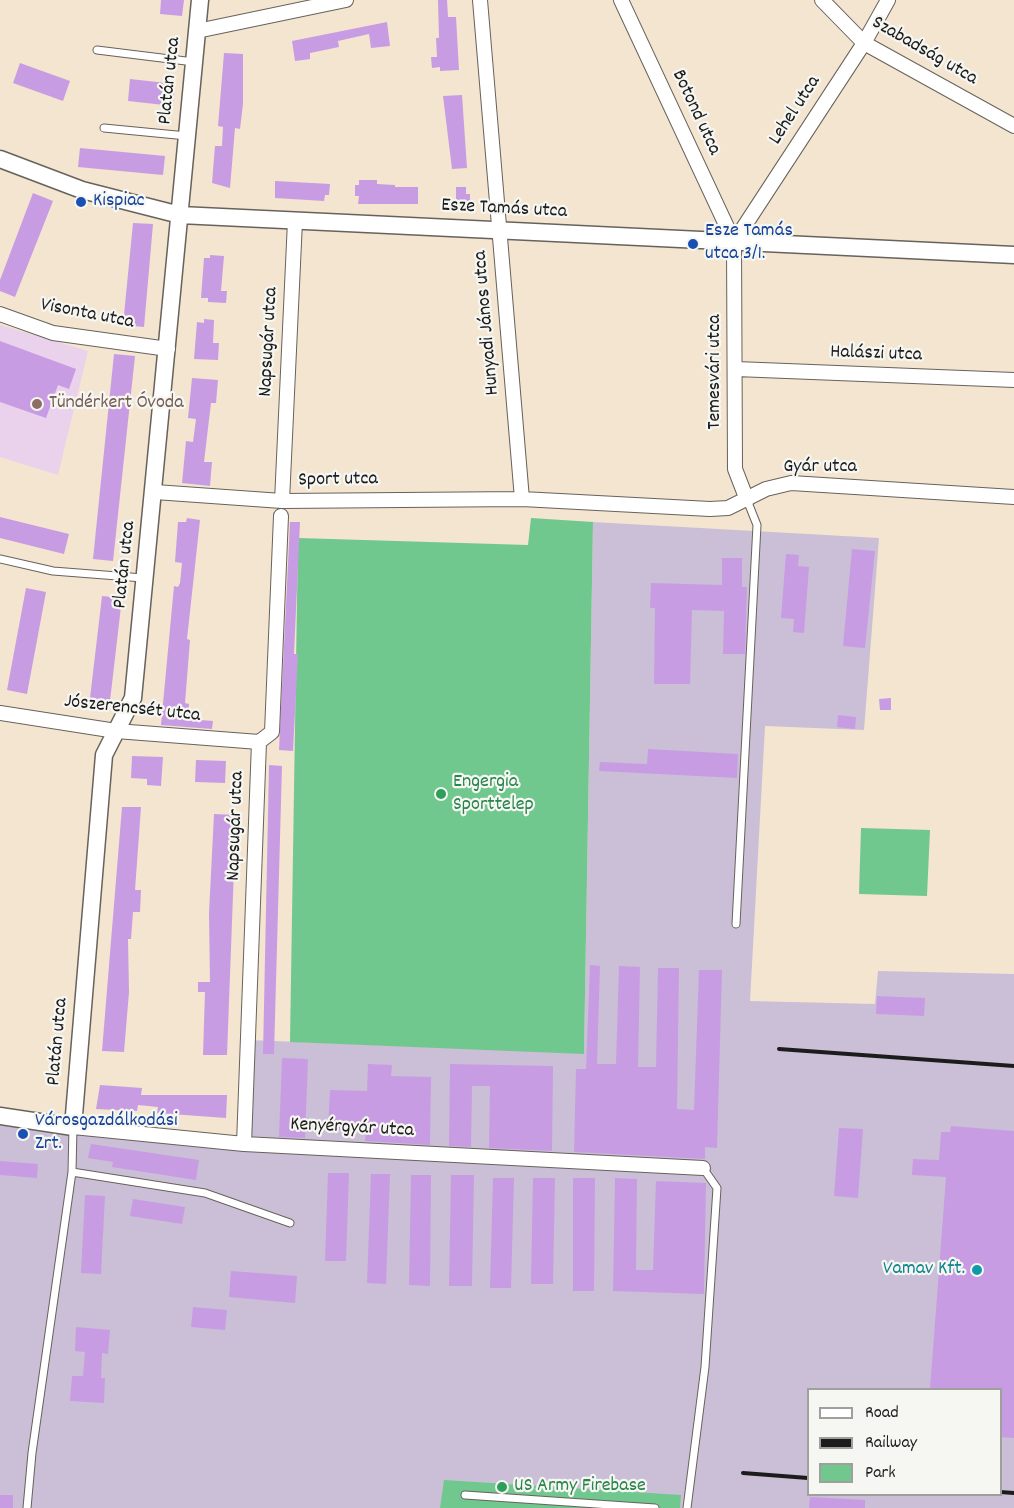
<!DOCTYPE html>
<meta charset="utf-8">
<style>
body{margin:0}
#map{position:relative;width:1014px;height:1508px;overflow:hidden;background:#f3e5d0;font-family:Dekko,sans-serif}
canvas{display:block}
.legend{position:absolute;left:807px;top:1388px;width:195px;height:108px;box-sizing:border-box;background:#f6f6f2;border:2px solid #9f9f9c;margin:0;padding:8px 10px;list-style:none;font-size:18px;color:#1c1c1c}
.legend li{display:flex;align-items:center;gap:12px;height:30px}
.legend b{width:30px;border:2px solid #9f9f9c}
</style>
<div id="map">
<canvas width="1014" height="1508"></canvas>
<ul class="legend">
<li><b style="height:8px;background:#fff"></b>Road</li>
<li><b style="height:8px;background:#1c1c1c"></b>Railway</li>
<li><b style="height:16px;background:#70c88e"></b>Park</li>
</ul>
</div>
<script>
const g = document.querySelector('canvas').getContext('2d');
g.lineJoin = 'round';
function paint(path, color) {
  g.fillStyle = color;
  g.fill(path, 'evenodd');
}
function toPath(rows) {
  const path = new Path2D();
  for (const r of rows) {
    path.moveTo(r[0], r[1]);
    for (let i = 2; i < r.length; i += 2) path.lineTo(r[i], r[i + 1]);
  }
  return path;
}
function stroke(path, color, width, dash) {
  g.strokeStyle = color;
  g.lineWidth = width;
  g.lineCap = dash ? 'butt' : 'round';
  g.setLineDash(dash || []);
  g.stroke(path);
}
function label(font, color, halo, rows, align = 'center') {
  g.font = font + ' Dekko,sans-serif';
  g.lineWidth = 4.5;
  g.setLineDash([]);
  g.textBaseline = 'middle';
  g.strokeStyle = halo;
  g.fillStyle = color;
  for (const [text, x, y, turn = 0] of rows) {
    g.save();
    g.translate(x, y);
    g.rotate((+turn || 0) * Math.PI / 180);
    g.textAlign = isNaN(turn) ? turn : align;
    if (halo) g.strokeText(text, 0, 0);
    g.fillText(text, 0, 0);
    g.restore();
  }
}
paint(toPath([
 [0,325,88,351,58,475,0,457]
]), '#ead1ec');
paint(toPath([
 [593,522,879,538,864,730,765,726,750,1001,875,1004,878,971,1014,974,1014,1508,0,1508,0,1116,244,1144,248,1040,584,1053],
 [808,1390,1000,1390,1000,1494,808,1494]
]), '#cabfd6');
paint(toPath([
 [531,518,593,522,584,1054,290,1042,298,538,528,545],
 [861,828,930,830,927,896,859,894],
 [444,1480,681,1495,680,1508,440,1508]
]), '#70c88e');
paint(toPath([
 [161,0,184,0,182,16,160,14],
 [438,0,447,0,448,17,456,17,459,70,440,71,440,67,432,68,431,57,437,57,436,38,439,38],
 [387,22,390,46,371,48,369,34,338,41,339,47,310,53,310,59,295,61,292,41],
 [224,53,243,54,243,104,240,129,235,128,230,188,212,183,215,146,222,146,223,127,218,126],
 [20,63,70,81,63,101,13,83],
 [130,79,175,84,173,106,128,101],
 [462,95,467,168,452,169,443,96],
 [80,148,165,156,163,175,78,167],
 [359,180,377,180,377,184,395,185,395,187,418,187,418,204,358,204,359,196,355,196,355,185,359,185],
 [275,181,330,184,329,195,325,195,324,201,275,198],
 [456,187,466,187,466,194,470,194,470,207,456,207],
 [33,193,53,201,15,297,0,291,0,280],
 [133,223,153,224,144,327,123,325],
 [210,255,224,256,221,291,227,291,226,303,208,302,208,298,201,298,204,258,210,258],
 [204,319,214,320,213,343,219,343,218,360,194,359,197,322,204,323],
 [0,341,76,369,69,389,58,385,46,418,0,402],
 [114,354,135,356,113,561,93,559],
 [192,378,218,380,216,403,211,403,204,462,212,462,210,486,182,483,186,441,193,442,196,419,188,418],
 [0,517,69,534,64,554,0,538],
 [187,518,200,520,187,639,190,640,185,703,189,704,188,719,213,721,212,729,161,725,174,586,178,587,180,583,182,563,175,562,178,522,186,522],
 [290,522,300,522,294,654,298,654,293,751,279,750],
 [852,549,875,551,865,648,843,646],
 [786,554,799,555,798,566,809,567,804,633,793,632,794,619,781,618],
 [722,558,742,558,742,587,747,587,745,654,723,654,724,611,692,610,690,684,654,684,655,608,650,608,651,583,722,585],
 [26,588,46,592,27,694,7,690],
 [102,596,122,598,110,701,90,698],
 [891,698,891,710,880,710,879,699],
 [838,715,856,717,855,729,837,727],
 [648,749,738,754,737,778,599,771,600,762,647,764],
 [132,756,163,757,161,786,147,785,147,779,131,778],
 [196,760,226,761,225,783,195,782],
 [269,765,282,766,274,1054,263,1054],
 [122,807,141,807,135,890,141,890,140,912,133,912,131,939,128,939,129,992,124,1052,102,1051],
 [214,814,236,815,227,1055,203,1055,205,992,198,992,198,982,210,982,209,913],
 [590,965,600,966,597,1064,616,1064,619,966,640,967,638,1067,656,1067,658,968,679,968,677,1109,694,1110,699,970,722,970,717,1148,705,1147,705,1159,574,1152,576,1069,586,1069],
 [877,996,925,998,924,1016,876,1014],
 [282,1058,308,1059,305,1138,279,1137],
 [368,1064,392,1065,391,1076,431,1077,430,1145,365,1141,366,1131,328,1130,330,1090,367,1091],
 [450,1064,553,1066,552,1151,489,1148,490,1086,472,1086,471,1147,449,1146],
 [100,1085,142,1088,141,1095,227,1095,226,1118,157,1113,158,1107,138,1105,137,1111,96,1109],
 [951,1126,1014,1131,1014,1438,1000,1437,1000,1389,930,1389,946,1177,912,1175,913,1159,939,1160,941,1132,950,1132],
 [839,1128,863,1129,858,1198,834,1196],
 [91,1144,199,1160,196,1180,112,1167,113,1162,88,1158],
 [0,1161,38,1164,37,1178,0,1175],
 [328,1173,349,1173,346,1261,325,1261],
 [371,1174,390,1174,386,1284,367,1283],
 [411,1175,431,1175,430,1286,409,1285],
 [451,1175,474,1175,472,1286,449,1286],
 [493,1178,514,1178,511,1288,490,1288],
 [533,1178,555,1178,553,1284,531,1284],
 [573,1178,595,1178,594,1291,573,1291],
 [615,1178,637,1179,636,1270,653,1270,656,1181,706,1183,704,1294,613,1291],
 [85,1195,105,1196,101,1274,81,1273],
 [133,1199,185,1207,182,1224,130,1216],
 [231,1271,297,1276,295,1303,229,1297],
 [193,1307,227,1310,225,1330,191,1327],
 [76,1327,110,1330,108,1354,102,1353,101,1378,105,1378,104,1403,70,1401,72,1376,83,1376,85,1352,75,1351],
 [0,1495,13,1495,13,1508,0,1508],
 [810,1497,865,1500,865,1508,809,1508]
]), '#c89ce3');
const service = toPath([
 [97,50,194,62],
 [104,128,187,136],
 [0,559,53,571,143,578],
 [736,924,757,525,747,500],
 [72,1172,205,1193,290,1223],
 [465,1495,655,1508],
 [27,1508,32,1453,72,1172,73,1127],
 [687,1508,705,1367,717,1188,703,1168]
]);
const minor = toPath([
 [480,0,522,499],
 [621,0,734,242,735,469,747,500],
 [822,0,864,43,1014,126],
 [197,31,346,0],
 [734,242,864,43,888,0],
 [0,314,53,333,168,349],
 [736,369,1014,380],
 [155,492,282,501,522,499,710,509,728,508,766,489,791,483,1014,497],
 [282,501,295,221],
 [0,713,116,731,259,742],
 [73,1127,244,1144,703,1168],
 [244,1144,259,742,272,732,281,516]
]);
const tertiary = toPath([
 [0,159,82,190,180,215,1014,255],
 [0,1116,73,1127,104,755,133,698,200,0]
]);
stroke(service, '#67625b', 9);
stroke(minor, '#67625b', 16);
stroke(tertiary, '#67625b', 19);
stroke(service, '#fff', 7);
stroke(minor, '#fff', 14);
stroke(tertiary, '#fff', 16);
stroke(toPath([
 [779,1049,1014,1066],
 [743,1473,808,1478],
 [1000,1492,1014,1493]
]), '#1c1c1c', 4);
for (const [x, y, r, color] of [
 [81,202,6,"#1a4fb4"],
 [693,244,6,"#1a4fb4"],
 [37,404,6,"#8d6e63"],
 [441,794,6,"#2e9e5b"],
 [23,1134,6,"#1a4fb4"],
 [977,1270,6,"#0f9aa8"],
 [502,1487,6,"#2e9e5b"]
]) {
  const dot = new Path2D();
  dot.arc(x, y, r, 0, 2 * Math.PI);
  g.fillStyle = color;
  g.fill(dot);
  stroke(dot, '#f6f6f2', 2);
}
label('20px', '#1c1c1c', '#f6f6f2', [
 ["Szabadság utca",924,52,30],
 ["Platán utca",171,81,-84],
 ["Lehel utca",796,111,-57],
 ["Botond utca",695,113,65],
 ["Esze Tamás utca",504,210,3],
 ["Visonta utca",87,315,11],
 ["Hunyadi János utca",488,323,-95],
 ["Napsugár utca",270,342,-87],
 ["Halászi utca",876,355,2],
 ["Temesvári utca",716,372,-90],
 ["Gyár utca",820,468],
 ["Sport utca",338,481,-1],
 ["Platán utca",126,565,-84],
 ["Jószerencsét utca",132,710,6],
 ["Napsugár utca",237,826,-88],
 ["Platán utca",59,1042,-85],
 ["Kenyérgyár utca",352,1129,3]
]);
label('20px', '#164399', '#f6f6f2', [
 ["Kispiac",93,202],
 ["Esze Tamás",705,232],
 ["utca 3/1.",705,255],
 ["Városgazdálkodási",35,1122],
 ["Zrt.",35,1145]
], 'left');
label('20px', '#785e54', '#f6f6f2', [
 ["Tündérkert Óvoda",49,404]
], 'left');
label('20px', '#27864d', '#f6f6f2', [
 ["Engergia",453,783],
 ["Sporttelep",453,806],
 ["US Army Firebase",514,1487]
], 'left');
label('20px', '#0d838f', '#f6f6f2', [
 ["Vamav Kft.",965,1270]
], 'right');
</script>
